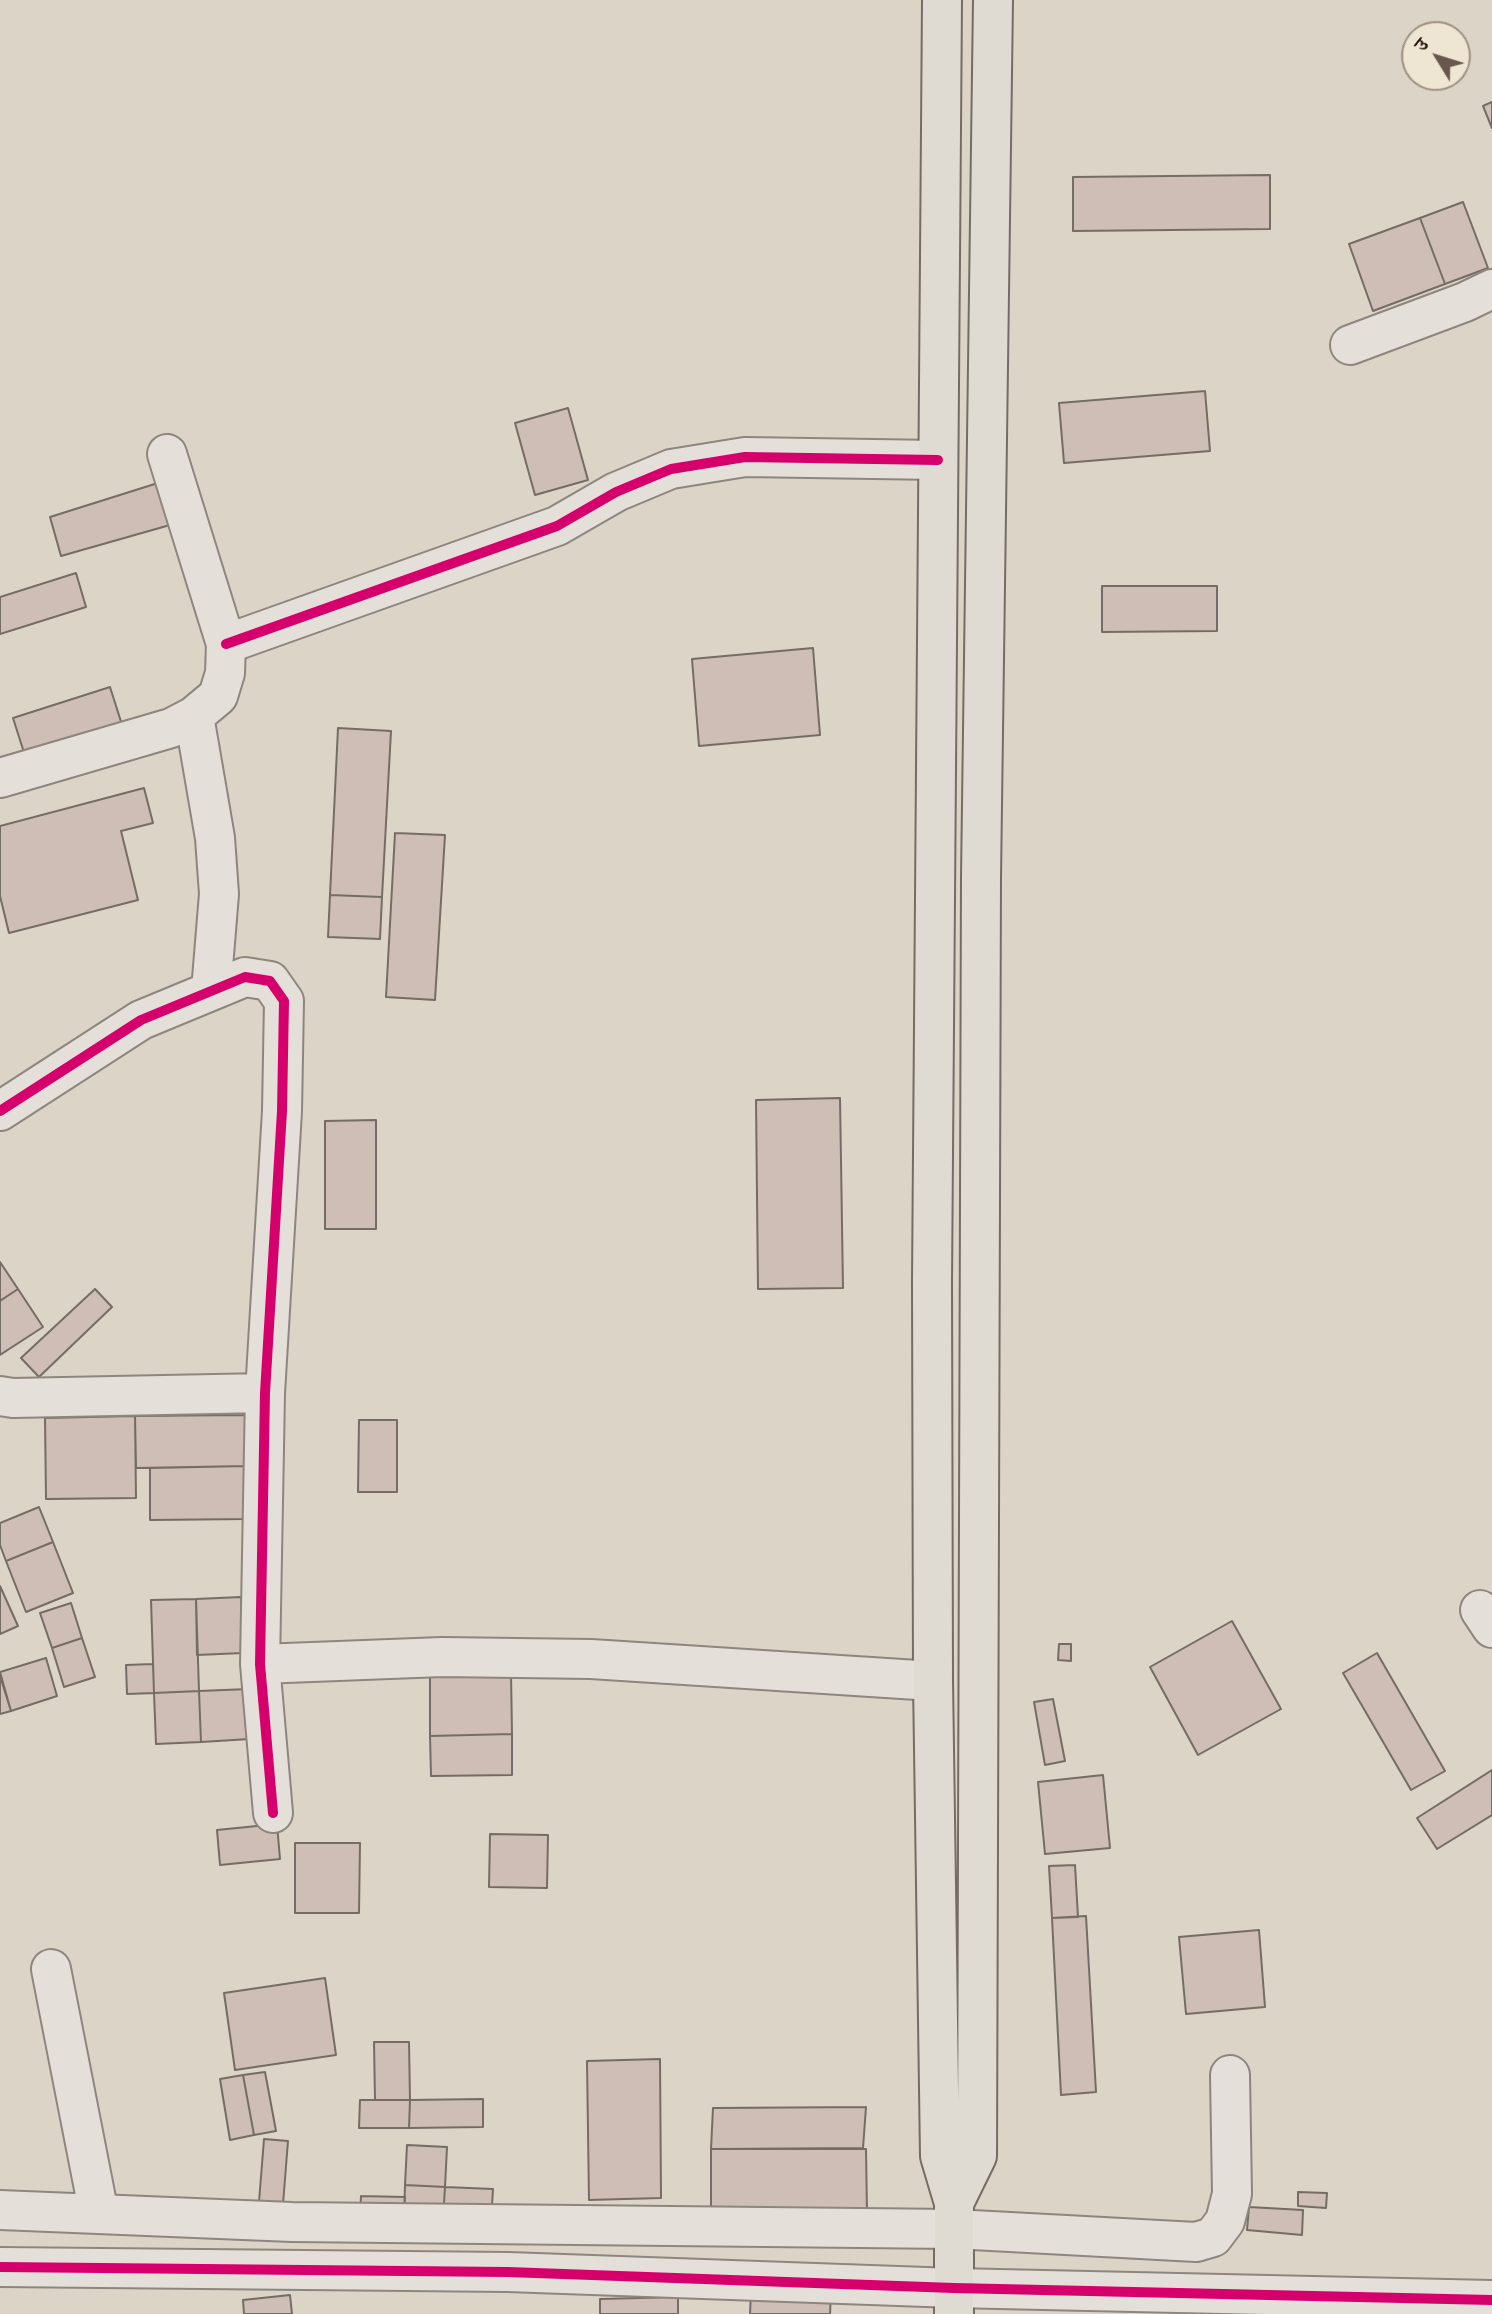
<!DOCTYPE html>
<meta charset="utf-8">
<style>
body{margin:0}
#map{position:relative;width:1492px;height:2314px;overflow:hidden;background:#dcd4c6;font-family:"Gentium Book Plus","Noto Serif Devanagari",serif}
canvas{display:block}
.north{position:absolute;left:1401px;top:21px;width:70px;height:70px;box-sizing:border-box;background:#efe5d3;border:2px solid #a09183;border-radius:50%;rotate:308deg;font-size:19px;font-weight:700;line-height:28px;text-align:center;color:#2a140c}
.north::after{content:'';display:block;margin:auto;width:24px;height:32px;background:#68574d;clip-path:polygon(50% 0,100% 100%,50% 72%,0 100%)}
</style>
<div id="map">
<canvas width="1492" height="2314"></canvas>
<div class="north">उ</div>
</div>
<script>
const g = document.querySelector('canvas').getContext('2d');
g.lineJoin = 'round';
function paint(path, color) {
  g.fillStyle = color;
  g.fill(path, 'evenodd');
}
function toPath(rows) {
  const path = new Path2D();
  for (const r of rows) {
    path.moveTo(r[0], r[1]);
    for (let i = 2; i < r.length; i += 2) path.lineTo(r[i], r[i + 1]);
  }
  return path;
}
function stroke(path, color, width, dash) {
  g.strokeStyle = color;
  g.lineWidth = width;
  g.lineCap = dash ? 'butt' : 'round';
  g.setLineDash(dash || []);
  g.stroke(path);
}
const building = toPath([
 [1492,102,1492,128,1483,106,1492,102],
 [1270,175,1270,229,1073,231,1073,177,1270,175],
 [1463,202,1488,268,1445,284,1420,218,1463,202],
 [1420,218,1445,284,1373,311,1349,244,1420,218],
 [1205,391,1210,451,1064,463,1059,403,1205,391],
 [568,408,588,480,535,495,515,423,568,408],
 [158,483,170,525,61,556,50,517,158,483],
 [76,573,86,607,0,634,0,597,76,573],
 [1102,586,1217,586,1217,631,1102,632,1102,586],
 [813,648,820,735,699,746,692,659,813,648],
 [110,687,124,731,27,762,13,718,110,687],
 [338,728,391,731,382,897,330,895,338,728],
 [144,788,153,823,121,831,138,900,9,933,0,896,0,826,144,788],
 [395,833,445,835,435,1000,386,997,395,833],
 [330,895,382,897,380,939,328,937,330,895],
 [840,1098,843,1288,758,1289,756,1100,840,1098],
 [376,1120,376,1229,325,1229,325,1121,376,1120],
 [0,1262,18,1289,0,1301,0,1262],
 [18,1289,43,1327,0,1355,0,1301,18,1289],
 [95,1289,112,1307,39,1377,21,1358,95,1289],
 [246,1415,247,1466,136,1468,135,1416,246,1415],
 [135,1416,136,1498,46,1499,45,1418,135,1416],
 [359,1420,397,1420,397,1492,358,1492,359,1420],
 [247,1466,247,1519,150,1520,150,1468,247,1466],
 [39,1507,53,1542,6,1561,0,1545,0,1523,39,1507],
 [53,1542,73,1593,26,1612,6,1561,53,1542],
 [0,1586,18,1626,0,1634,0,1586],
 [241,1597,243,1653,197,1655,196,1599,241,1597],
 [196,1599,199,1691,154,1693,151,1600,196,1599],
 [71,1603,82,1638,52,1648,40,1613,71,1603],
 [1232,1621,1281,1709,1198,1755,1150,1667,1232,1621],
 [82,1638,95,1677,64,1687,52,1648,82,1638],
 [1059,1644,1071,1644,1071,1661,1058,1660,1059,1644],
 [1377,1653,1445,1771,1411,1790,1343,1673,1377,1653],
 [46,1658,57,1696,11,1711,0,1672,46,1658],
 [153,1664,154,1693,127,1694,126,1665,153,1664],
 [511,1673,512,1734,430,1736,430,1674,511,1673],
 [0,1676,11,1711,0,1714,0,1676],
 [249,1689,250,1739,201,1742,199,1691,249,1689],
 [199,1691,201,1742,156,1744,154,1693,199,1691],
 [1053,1699,1065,1761,1045,1765,1034,1702,1053,1699],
 [512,1734,512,1775,431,1776,430,1736,512,1734],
 [1492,1770,1492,1815,1437,1849,1417,1818,1492,1770],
 [1103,1775,1110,1848,1045,1854,1038,1782,1103,1775],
 [277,1824,280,1859,220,1865,217,1830,277,1824],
 [490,1834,548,1835,547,1888,489,1887,490,1834],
 [295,1843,360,1843,359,1913,295,1913,295,1843],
 [1075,1865,1078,1917,1052,1918,1049,1866,1075,1865],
 [1086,1916,1096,2092,1061,2095,1052,1918,1086,1916],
 [1259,1930,1265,2007,1186,2014,1179,1937,1259,1930],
 [325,1978,336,2055,235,2070,224,1993,325,1978],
 [374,2042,409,2042,410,2100,375,2100,374,2042],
 [660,2059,661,2198,589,2200,587,2061,660,2059],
 [265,2072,276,2131,254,2135,243,2075,265,2072],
 [243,2075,254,2135,230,2140,220,2079,243,2075],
 [483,2099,483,2127,409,2128,410,2100,483,2099],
 [360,2100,410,2100,409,2128,359,2128,360,2100],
 [866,2107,863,2148,711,2149,713,2108,866,2107],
 [264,2139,288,2141,283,2204,259,2202,264,2139],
 [407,2145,447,2147,445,2187,405,2185,407,2145],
 [711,2149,866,2149,867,2213,711,2213,711,2149],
 [405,2185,445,2187,443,2219,404,2217,405,2185],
 [445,2187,493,2189,491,2221,443,2219,445,2187],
 [1298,2192,1327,2193,1326,2208,1298,2206,1298,2192],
 [361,2196,405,2197,404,2217,360,2215,361,2196],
 [1249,2207,1303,2210,1302,2235,1247,2230,1249,2207],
 [751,2291,831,2293,830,2314,750,2314,751,2291],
 [290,2295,292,2314,244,2314,243,2300,290,2295],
 [678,2297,678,2314,600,2314,600,2299,678,2297]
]);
paint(building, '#cebeb6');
stroke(building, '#756d65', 2);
const minor = toPath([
 [1350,345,1465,302,1492,289],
 [226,644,557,526,616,492,671,469,745,457,938,460],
 [194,716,215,838,219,894,211,991],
 [0,778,171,728,194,716,218,696,225,673,226,644,167,454],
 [0,1111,141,1020,245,977,270,981,284,1001,282,1111,265,1393,260,1664,273,1813],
 [0,1396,13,1398,265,1393],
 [1480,1610,1492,1628],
 [260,1664,442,1657,591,1659,933,1681],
 [51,1969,99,2214],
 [0,2210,292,2222,954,2229,1196,2242,1213,2237,1225,2221,1232,2194,1230,2075],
 [0,2267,508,2272,954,2288,1492,2300]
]);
const highway = toPath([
 [942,0,932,1282,933,1681,940,2156,954,2203,954,2314],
 [954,2203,977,2156,981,877,993,0]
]);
stroke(minor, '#8e867e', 42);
stroke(highway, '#756d65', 42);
stroke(minor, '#e4e0d9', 38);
stroke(highway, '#dfdbd3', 38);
stroke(toPath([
 [226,644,557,526,616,492,671,469,745,457,938,460],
 [0,1111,141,1020,245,977,270,981,284,1001,282,1111,265,1393,260,1664,273,1813],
 [0,2267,508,2272,954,2288,1492,2300]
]), '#d6006c', 10);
</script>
